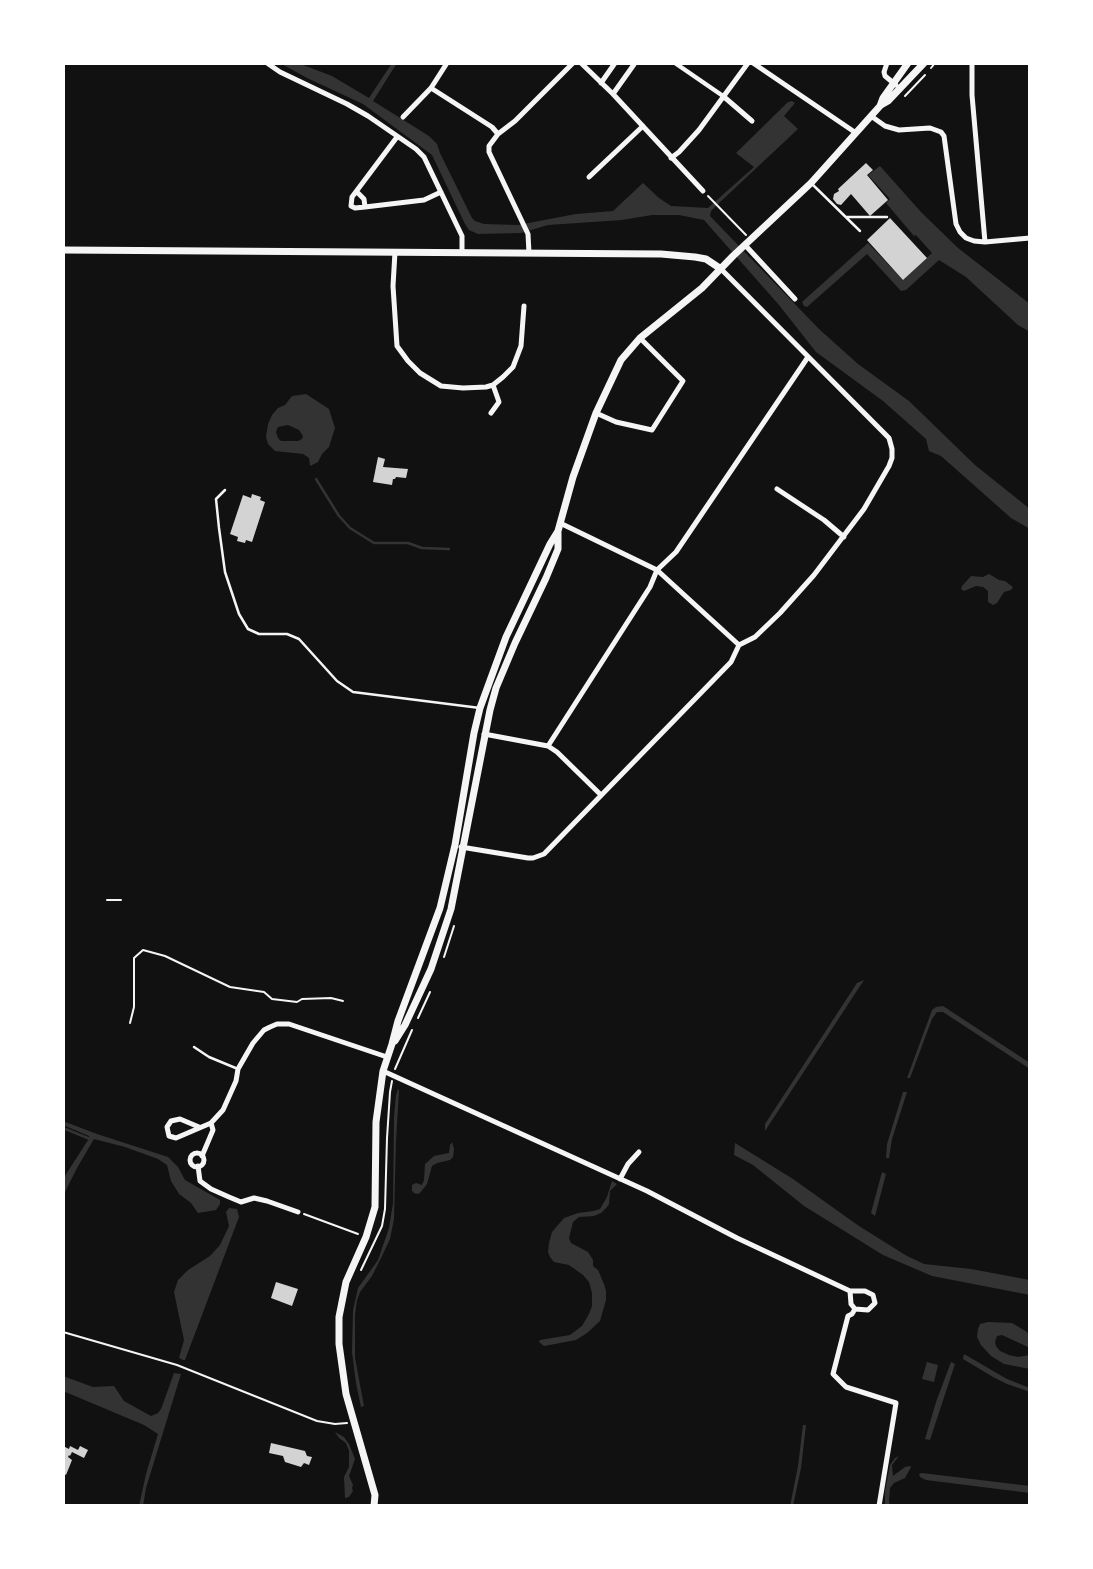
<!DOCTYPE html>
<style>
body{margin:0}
#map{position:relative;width:1093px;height:1569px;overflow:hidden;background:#111;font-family:"DejaVu Sans",sans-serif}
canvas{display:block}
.frame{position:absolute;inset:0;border:65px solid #fff;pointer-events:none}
</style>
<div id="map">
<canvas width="1093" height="1569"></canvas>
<div class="frame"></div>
</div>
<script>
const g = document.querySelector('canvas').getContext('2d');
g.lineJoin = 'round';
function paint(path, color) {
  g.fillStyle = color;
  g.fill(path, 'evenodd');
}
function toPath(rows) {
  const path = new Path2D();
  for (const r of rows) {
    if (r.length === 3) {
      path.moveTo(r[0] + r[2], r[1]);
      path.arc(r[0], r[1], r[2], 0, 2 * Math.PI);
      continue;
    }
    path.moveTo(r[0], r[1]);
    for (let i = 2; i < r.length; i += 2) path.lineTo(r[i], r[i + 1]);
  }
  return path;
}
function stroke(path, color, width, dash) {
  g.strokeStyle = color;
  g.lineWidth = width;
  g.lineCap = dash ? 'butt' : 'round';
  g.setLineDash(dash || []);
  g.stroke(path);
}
paint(toPath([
 [280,63,298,63,332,76,369,98,392,63,397,63,373,101,429,136,437,144,440,153,472,218,475,221,484,224,518,225,576,214,613,211,643,183,659,198,671,206,708,208,754,167,736,153,788,102,792,101,795,103,784,116,798,129,719,203,711,211,710,216,819,329,858,364,909,401,975,465,1030,509,1030,529,1011,518,941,456,929,451,926,439,883,401,816,352,779,305,704,220,679,215,652,215,622,220,548,225,521,233,478,234,469,230,465,224,432,155,363,104,307,78],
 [880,166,921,212,958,248,1030,304,1030,332,1018,325,966,277,939,260,906,290,901,291,867,254,807,307,804,306,802,302,868,243,903,280,932,253,916,235,914,236,886,203,890,199,868,175],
 [306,394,329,409,335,428,329,447,322,454,318,462,310,466,309,458,303,454,275,451,268,444,266,437,268,424,272,415,278,408,285,405,292,396],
 [288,425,299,430,303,436,302,439,298,441,281,441,278,438,276,432,278,427],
 [989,574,999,580,1005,581,1013,587,1011,590,1004,592,997,603,993,605,988,602,988,591,983,587,976,586,964,591,961,589,962,586,971,576,983,577],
 [864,980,765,1131,765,1124,857,983],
 [943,1006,1030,1063,1030,1069,943,1012,937,1012,932,1019,910,1078,907,1078,932,1010,936,1007],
 [398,1089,399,1090,396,1141,394,1219,390,1239,383,1254,372,1276,360,1292,357,1300,355,1315,355,1358,364,1406,361,1407,356,1383,352,1352,353,1310,358,1288,378,1260,389,1228,393,1203,394,1117,396,1095],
 [903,1092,907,1092,892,1139,889,1158,886,1158,887,1144],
 [63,1121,97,1134,168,1157,178,1167,185,1180,220,1200,220,1204,216,1210,198,1213,191,1203,179,1194,171,1181,167,1165,158,1159,125,1147,94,1139,77,1168,63,1196,63,1179,88,1140,89,1136,63,1125],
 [452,1142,454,1149,453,1157,450,1160,437,1163,432,1166,427,1184,420,1193,417,1194,414,1193,412,1191,412,1185,416,1183,422,1185,424,1180,425,1164,434,1156,449,1153,450,1145],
 [735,1143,793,1179,859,1226,907,1256,924,1264,971,1269,1030,1280,1030,1295,932,1276,883,1255,804,1206,753,1165,734,1155],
 [882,1172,886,1174,875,1216,871,1213],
 [612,1181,617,1184,610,1191,609,1204,607,1207,601,1213,594,1216,579,1217,573,1222,569,1238,571,1243,588,1252,593,1260,593,1266,598,1270,604,1284,606,1291,606,1300,600,1321,587,1333,576,1340,544,1346,539,1342,540,1340,570,1335,582,1326,589,1314,592,1306,592,1293,589,1282,583,1275,569,1265,554,1262,550,1257,548,1252,549,1243,552,1232,564,1218,578,1213,593,1211,600,1209,607,1197],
 [229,1208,237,1209,239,1217,185,1360,183,1360,179,1358,184,1340,174,1292,178,1280,188,1270,210,1256,220,1245,229,1226,226,1212],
 [988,1322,1012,1323,1027,1332,1030,1337,1030,1348,1002,1335,997,1336,995,1342,996,1346,1000,1351,1009,1355,1018,1357,1030,1355,1030,1369,1004,1364,991,1356,981,1345,977,1337,978,1329,980,1324],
 [964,1354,1007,1379,1030,1388,1030,1392,1007,1384,993,1377,963,1359],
 [927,1362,938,1365,934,1382,922,1379],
 [951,1362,955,1364,930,1440,925,1439,936,1402],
 [174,1373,181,1374,146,1488,143,1506,139,1506,146,1474,158,1434,144,1425,63,1391,63,1376,93,1387,114,1386,124,1401,151,1416,158,1413,161,1409],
 [803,1425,806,1425,801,1468,793,1506,790,1506,798,1466],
 [335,1432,344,1437,349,1444,355,1459,349,1476,353,1485,352,1488,353,1491,349,1497,345,1498,344,1477,349,1467,349,1451,346,1443,339,1438],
 [899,1456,892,1465,893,1476,905,1467,910,1466,911,1467,905,1478,894,1483,890,1488,889,1502,890,1506,885,1506,885,1491,890,1465,895,1458],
 [922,1473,1030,1486,1030,1493,926,1480,920,1477,919,1474]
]), '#333');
stroke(toPath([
 [316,479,339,516,350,528,374,543,408,543,422,548,449,549],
 [63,1128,90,1139]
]), '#333', 2.5);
paint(toPath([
 [866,163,873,170,867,175,888,200,870,216,851,194,841,205,837,204,833,199,834,194,839,191,838,189],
 [890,218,927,258,903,280,867,240],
 [378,457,385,459,383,467,408,469,406,478,396,477,395,479,393,479,392,485,373,482],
 [252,494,261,497,260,500,265,502,252,542,246,540,245,543,237,541,238,537,230,534,243,495,251,498],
 [276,1282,298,1289,292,1306,271,1298],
 [271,1443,305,1451,307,1456,312,1457,309,1465,304,1463,301,1467,285,1462,283,1456,269,1453],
 [70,1446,78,1450,80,1446,88,1450,84,1458,72,1452,70,1456,69,1455,68,1457,72,1460,66,1475,63,1473,63,1452,65,1447,69,1449]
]), '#d3d3d3');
stroke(toPath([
 [931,68,935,63],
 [905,96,925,75],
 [708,196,746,235],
 [107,900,121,900],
 [444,957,454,926],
 [418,1018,430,992],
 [130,1023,134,1007,134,958,143,950,165,956,230,987,264,992,272,999,297,1002,302,999,331,998,343,1001],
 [395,1069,412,1030],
 [304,1214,358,1234],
 [361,1270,382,1226,385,1209,387,1138,390,1092,392,1081],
 [63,1332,177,1365,317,1421,335,1424,347,1423]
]), '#f5f5f5', 2);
stroke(toPath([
 [811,183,860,231],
 [846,217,887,217],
 [225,490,216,499,219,528,225,572,239,614,248,629,259,634,287,634,299,639,337,681,353,692,480,708],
 [194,1047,209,1057,238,1069]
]), '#f5f5f5', 2.5);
stroke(toPath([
 [675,63,723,96]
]), '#f5f5f5', 4.5);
stroke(toPath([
 [267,63,280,72,347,104,368,116,416,149,424,157,462,236,462,253],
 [581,63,613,94,703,191],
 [753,63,856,133],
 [887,63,884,72,885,76,896,85],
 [972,63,972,95,985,242],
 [601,83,615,63],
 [431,88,492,127,498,134],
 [613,94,635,63],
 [723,96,752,121],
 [871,116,885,126,899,130,930,128,941,132,944,136,956,224,960,232,966,238,974,241,985,242,1030,238],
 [403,117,431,88,447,63],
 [397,137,352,197,351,206,355,208,365,207,424,200,441,192],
 [671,158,679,152,699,130,748,63],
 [589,177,643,126],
 [357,192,364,199,365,207],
 [745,245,795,299],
 [395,252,393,286,397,346,408,361,420,373,441,386,463,388,486,387,493,385,503,377,513,367,521,346,524,306],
 [529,253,528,234,489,152,489,146,498,134,515,121,573,63],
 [491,413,499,402,493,385],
 [596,413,616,422,652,430,683,381,640,338],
 [777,489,824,520,844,537],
 [560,523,657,570,739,645],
 [484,734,548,746,557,752,601,795],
 [548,746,650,587,657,570,676,552,808,357],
 [461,847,528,858,533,858,544,854,731,662,739,645,755,637,780,613,814,575,864,509,889,466,892,458,892,449,889,438,721,269],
 [383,1071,647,1191,737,1238,850,1291,851,1304,855,1309,852,1314,848,1316,833,1374,846,1387,896,1403,879,1506],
 [199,1127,180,1119,171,1121,167,1127,169,1136,176,1138,211,1123,223,1110,236,1081,238,1069,253,1043,264,1030,270,1027,277,1024,289,1024,387,1057],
 [197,1160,7],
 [202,1156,213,1130,211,1123],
 [198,1166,200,1181,211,1189,229,1197,241,1202,254,1198,267,1201,298,1212],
 [620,1179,628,1164,639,1152],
 [850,1291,865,1291,873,1295,875,1303,868,1310,855,1309]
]), '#f5f5f5', 5);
stroke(toPath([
 [881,105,888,101,924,63],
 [63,250,661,254,695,257,706,259,721,269],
 [395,1041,405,1025,431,969,451,909,490,710,496,688,515,643,546,578,558,549,558,533],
 [374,1506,375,1495,346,1394,339,1344,339,1317,346,1282,366,1237,375,1207,376,1122,383,1071,392,1044,398,1021,440,908,455,845,474,733,480,708,506,637,550,544,558,531,573,477,596,413,621,360,640,338,702,288,733,256,811,183,880,106,883,98,908,63]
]), '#f5f5f5', 7);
</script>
